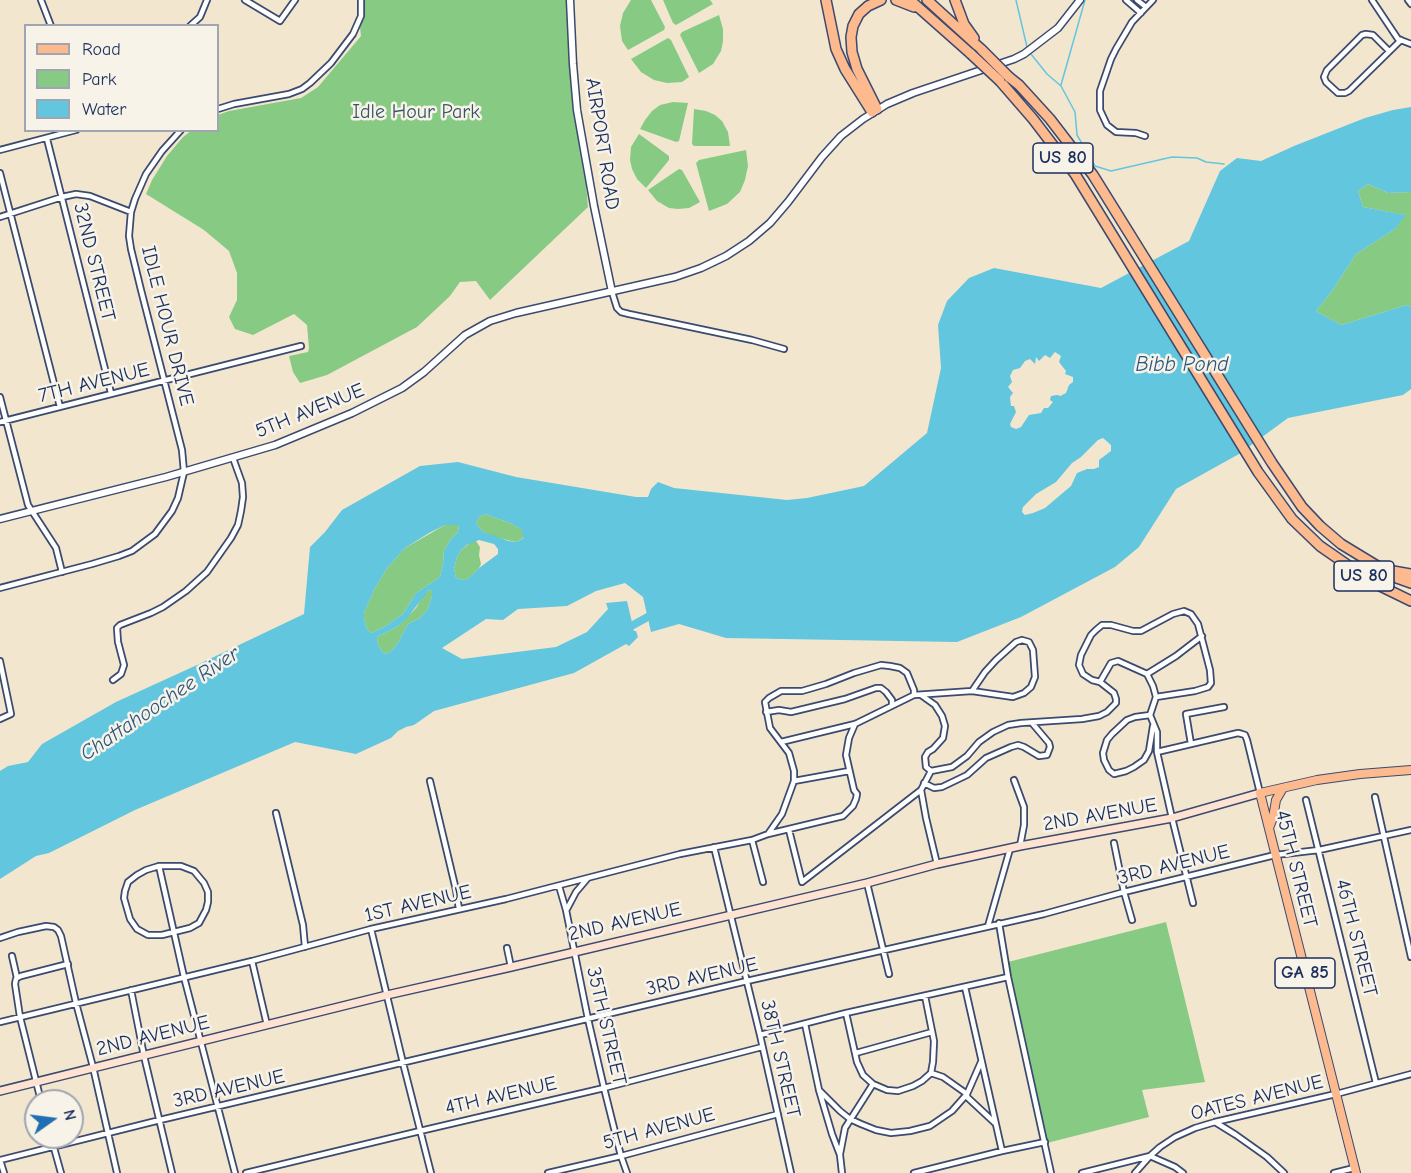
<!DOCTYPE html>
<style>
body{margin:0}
#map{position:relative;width:1411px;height:1173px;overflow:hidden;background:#f3e6cf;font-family:"Comic Neue",sans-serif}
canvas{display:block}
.legend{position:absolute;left:24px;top:24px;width:195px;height:108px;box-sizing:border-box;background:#f7f3e8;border:2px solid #9fa5b1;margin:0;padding:8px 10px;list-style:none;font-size:18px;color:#1b2f5e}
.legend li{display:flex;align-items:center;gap:12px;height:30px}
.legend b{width:30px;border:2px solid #9fa5b1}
.north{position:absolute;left:24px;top:1089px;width:60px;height:60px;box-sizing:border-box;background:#f7f3e8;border:2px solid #9fa5b1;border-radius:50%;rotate:76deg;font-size:16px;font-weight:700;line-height:24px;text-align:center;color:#1b2f5e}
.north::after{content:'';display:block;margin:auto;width:21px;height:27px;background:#1f6fb2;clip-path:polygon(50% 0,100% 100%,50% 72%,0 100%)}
</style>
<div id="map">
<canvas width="1411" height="1173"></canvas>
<ul class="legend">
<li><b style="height:8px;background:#fcba8e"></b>Road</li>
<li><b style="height:16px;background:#87ca83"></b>Park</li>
<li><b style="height:16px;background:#61c6de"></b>Water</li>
</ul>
<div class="north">N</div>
</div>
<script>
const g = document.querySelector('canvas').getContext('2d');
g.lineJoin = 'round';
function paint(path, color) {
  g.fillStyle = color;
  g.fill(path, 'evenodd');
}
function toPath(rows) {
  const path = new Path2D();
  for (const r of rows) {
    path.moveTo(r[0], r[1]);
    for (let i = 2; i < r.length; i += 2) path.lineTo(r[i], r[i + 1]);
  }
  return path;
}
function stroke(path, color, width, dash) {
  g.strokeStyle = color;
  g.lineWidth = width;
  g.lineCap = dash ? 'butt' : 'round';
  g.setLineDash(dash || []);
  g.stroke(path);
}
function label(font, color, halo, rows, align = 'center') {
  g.font = font + ' "Comic Neue",sans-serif';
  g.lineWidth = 5;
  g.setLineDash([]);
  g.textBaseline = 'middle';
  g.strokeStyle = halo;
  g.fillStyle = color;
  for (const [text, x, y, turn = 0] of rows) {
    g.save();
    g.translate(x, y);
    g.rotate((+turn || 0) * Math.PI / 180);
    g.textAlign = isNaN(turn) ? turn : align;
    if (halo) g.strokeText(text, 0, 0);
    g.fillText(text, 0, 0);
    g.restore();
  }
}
paint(toPath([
 [365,0,570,0,588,207,490,300,476,281,460,282,450,296,417,327,327,375,300,383,293,372,289,356,308,352,309,348,307,325,294,314,253,335,235,329,229,317,237,300,237,273,229,251,204,230,146,194,152,180,167,156,183,137,191,131,218,130,218,115,229,111,301,98,318,87,361,36,360,27,363,16],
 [631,0,651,0,665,27,664,30,628,50,622,41,620,26,623,13],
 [663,0,710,0,713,4,676,25,673,23],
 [719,15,723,29,723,41,721,51,713,64,699,73,680,35,682,32],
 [668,38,671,40,689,77,682,82,667,83,654,80,641,72,631,59],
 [673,102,688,103,679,141,676,142,640,129,645,120,652,111,660,105],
 [694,109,706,111,715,115,722,121,728,132,730,146,694,146,692,144],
 [639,134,669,156,669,160,646,188,637,179,632,169,630,160,631,147],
 [746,150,748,166,745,180,740,192,727,204,709,211,696,163,699,160],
 [679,169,682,170,700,202,689,208,678,209,669,208,657,201,648,190],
 [1368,184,1388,193,1411,192,1411,307,1407,305,1341,325,1316,311,1332,291,1356,254,1395,229,1405,215,1363,207,1358,191],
 [485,514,510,523,521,529,525,537,516,542,495,537,483,532,476,523,479,517],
 [445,525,459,525,458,532,450,540,444,551,443,564,440,577,416,593,403,614,384,627,371,633,367,629,364,619,364,613,375,588,387,568,405,548],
 [473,541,476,541,480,547,479,555,481,564,479,568,469,578,465,580,456,578,454,569,457,557,461,550],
 [429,590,432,591,432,596,428,609,420,618,408,624,398,643,391,651,386,654,382,651,378,645,377,637,398,626,416,608,423,596],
 [1166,922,1205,1082,1142,1090,1149,1117,1047,1143,1008,962]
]), '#87ca83');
paint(toPath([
 [1411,107,1411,192,1388,193,1368,184,1358,191,1363,207,1406,215,1395,229,1356,254,1332,291,1316,311,1341,325,1407,305,1411,307,1411,389,1403,395,1288,418,1239,454,1176,489,1139,547,1115,567,1021,617,957,642,726,638,679,624,651,632,643,597,625,583,596,591,567,606,518,609,503,620,486,619,442,648,462,659,556,647,587,632,608,609,606,603,627,601,634,631,636,631,638,637,629,646,626,644,574,673,434,711,414,725,406,727,398,731,391,738,356,754,295,742,135,810,49,853,36,856,0,879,0,771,8,766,28,762,42,744,116,702,197,665,304,614,310,547,325,532,342,510,420,466,458,462,516,477,636,497,648,497,651,489,658,482,674,488,787,500,807,498,864,486,927,433,941,368,938,325,947,301,969,278,994,268,1101,288,1189,241,1220,171,1237,158,1261,161,1294,146,1365,118,1393,110],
 [1055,352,1061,356,1059,362,1066,371,1065,374,1073,377,1073,382,1069,385,1066,393,1062,395,1061,396,1057,395,1051,396,1050,400,1053,402,1048,408,1044,408,1041,413,1029,415,1021,427,1016,429,1011,427,1010,424,1016,412,1014,406,1011,406,1010,397,1013,393,1008,387,1012,382,1010,376,1013,370,1020,368,1025,361,1030,359,1035,364,1036,357,1039,361,1045,355,1050,358],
 [1103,438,1111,445,1111,451,1099,460,1099,467,1094,469,1087,469,1077,473,1071,486,1045,508,1033,513,1025,515,1022,512,1023,507,1036,494,1056,482,1072,463,1081,457,1098,440],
 [485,514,510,523,521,529,524,538,516,542,509,541,483,532,476,523,479,517],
 [445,525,459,525,458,532,450,540,444,551,443,564,440,577,416,593,403,614,384,627,371,633,367,629,364,619,364,613,375,588,387,568,405,548,429,533],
 [479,540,494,544,498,549,498,554,479,568,469,578,465,580,456,578,454,569,457,557,461,550,467,545],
 [429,590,432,591,432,596,428,609,420,618,408,624,398,643,391,651,386,654,382,651,378,645,377,637,398,626,407,618]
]), '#61c6de');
stroke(toPath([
 [1016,0,1027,47],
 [1031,54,1047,74,1061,86,1075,112,1077,135,1095,166,1111,171,1172,157,1197,158,1206,162,1224,164],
 [1061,85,1085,0]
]), '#61c6de', 1.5);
stroke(toPath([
 [624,630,655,613]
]), '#61c6de', 8);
const minor = toPath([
 [41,0,51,26],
 [245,0,280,21,295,0],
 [1126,0,1141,13],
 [1137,0,1146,7],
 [1372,0,1398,39,1411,44],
 [1408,0,1411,4],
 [190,26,200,17,207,0],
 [1389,51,1373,35,1366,34,1362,35,1327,70,1324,77,1326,82,1338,93,1345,93,1349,91,1401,40],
 [218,109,234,104,289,94,302,89,310,83,331,63,353,34,361,16,361,0],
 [1145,136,1136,133,1116,132,1107,125,1100,110,1100,91,1111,59,1116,49,1132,22,1153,0],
 [47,139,111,393],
 [0,150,76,130],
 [0,173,60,407],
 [0,217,62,197,76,194,90,196,131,212],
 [612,292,617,308,621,312,629,314,752,340,784,349],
 [0,397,28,505,56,548,62,572],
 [0,422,301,346],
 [0,588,92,564,119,556,132,551,155,534,172,511,178,498,184,472,182,450,141,290,131,249,129,236,131,212,135,199,146,174,162,151,181,130],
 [1022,640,1029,642,1033,650,1035,677,1031,687,1024,693,1013,697,972,691,985,672,996,660,1016,642,1022,640],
 [0,661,11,714,0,719],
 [1147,674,1176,656,1202,636],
 [113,680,121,674,124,665,118,642,117,628,120,625,151,613,163,607,186,591,207,572,231,538,238,525,241,511,243,497,242,483,233,458],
 [1100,682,1111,663,1118,661,1147,674,1153,686,1156,697,1150,715],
 [921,695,935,705,942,716,945,726,943,738,933,749,928,752,925,757,926,767,931,771],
 [766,712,779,710,791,712,845,699,876,688,881,688,886,692,892,700,892,705],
 [1150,715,1157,732,1157,752,1172,818,1193,903],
 [1150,715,1135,717,1127,720,1112,734,1107,740,1103,753,1104,760,1109,770,1114,774,1126,771,1134,767,1144,760,1149,751,1153,726],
 [781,742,855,724,914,695,972,691],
 [1191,744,1186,714,1224,707],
 [1157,752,1238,733,1242,734,1245,735,1247,740,1260,793],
 [931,771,952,767,967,756,979,742,993,732,1008,725,1021,723,1082,719,1099,716,1107,712,1116,703,1116,699,1114,693,1100,682,1092,680,1083,674,1079,665,1081,655,1091,635,1096,630,1102,625,1111,625,1133,631,1141,631,1173,614,1184,611,1191,614,1198,624,1210,670,1211,683,1208,687,1195,691,1156,697],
 [1014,780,1024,807,1024,825,1020,846],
 [430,781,456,890,459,909],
 [794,781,849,771],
 [924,783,934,788,942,787,967,775,986,758,1011,747,1018,745,1024,747,1039,756,1047,755,1050,747,1049,743,1032,723],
 [921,790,926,818,937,864],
 [1375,797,1411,957],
 [1306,800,1376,1083],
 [276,813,303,925,305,947],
 [789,830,802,882,921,790,931,771],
 [768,834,782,814,794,781,794,771,789,753,770,728,765,702,769,698,781,691,802,691,826,684,854,673,881,665,890,666,900,668,907,673,914,690,914,695],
 [752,840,763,882],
 [1114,843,1124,892,1132,920],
 [714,847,760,1035,791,1173],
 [159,866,184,977,235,1173],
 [159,866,181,866,194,871,204,883,208,892,208,902,206,910,199,923,190,928,162,935,148,935,137,929,130,919,124,898,125,891,128,882,137,875,146,870,159,866],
 [867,883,889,974],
 [559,886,566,910,588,1019,604,1088,621,1156,627,1173],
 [567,909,576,892,587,879],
 [999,923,1008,977,1051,1173],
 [988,926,1010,849],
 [371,929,403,1063,431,1173],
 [0,938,18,932,46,926,54,927,58,930,61,936,76,1003,93,1067,117,1173],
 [507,948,511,967],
 [12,956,17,978,16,979,15,984,20,1017,41,1101],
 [252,961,267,1025],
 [17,978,21,976,68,964],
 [965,987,1002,1151],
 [131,990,144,1056,172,1173],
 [846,1013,857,1062,863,1075,873,1084,887,1090,898,1091,913,1086,922,1081,931,1073,933,1062,934,1041,925,996],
 [0,1022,252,961,371,929,506,899,680,854,752,840,768,834,843,816,853,806,856,799,857,794,854,790,846,755,849,738,855,724],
 [805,1024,819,1090,832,1134,840,1155,842,1173],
 [760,1035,846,1013,1008,977],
 [856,1053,932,1032],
 [931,1073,943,1077,967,1094,967,1097,995,1123],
 [819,1090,840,1111,850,1119,861,1124,876,1130,891,1133,910,1131,930,1126,952,1111,967,1094,981,1062],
 [1215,1122,1236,1135,1267,1157,1284,1173],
 [51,1137,61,1173],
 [840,1154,845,1128,873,1084],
 [4,1173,0,1160,160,1120,747,981,1044,914,1124,892,1275,855,1319,850,1411,830],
 [246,1173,420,1131,604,1088,762,1047],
 [548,1173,621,1156,778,1114],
 [914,1173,1002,1151,1045,1142],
 [1082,1173,1150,1156,1160,1147,1175,1137,1195,1128,1215,1122,1340,1093,1411,1074],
 [1135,1173,1150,1156,1175,1167,1183,1173],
 [1334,1173,1354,1168]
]);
const tertiary = toPath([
 [570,0,573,64,577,110,594,206,612,292],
 [0,519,166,477,275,445,352,413,402,388,424,372,465,335,490,321,516,313,675,277,701,268,726,256,749,241,770,223,788,202,822,157,841,136,863,119,887,104,913,93,1014,59,1024,54,1058,28,1080,0]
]);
const secondary = toPath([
 [0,1091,387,995,511,967,867,883,937,864,1020,846,1172,818,1260,793]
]);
const primary = toPath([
 [1269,828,1273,818,1276,800,1283,788],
 [1356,1173,1260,793,1317,780,1360,774,1411,770]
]);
const motorway = toPath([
 [826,0,836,49,845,69,872,112],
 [896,0,914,7],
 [910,0,971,54],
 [927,0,982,50],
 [955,0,964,24,974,38],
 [1009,77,1019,85,1050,119,1093,175,1272,463,1302,507,1320,526,1341,544,1397,578,1411,583],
 [1000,81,1033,119,1075,174,1258,472,1292,519,1320,546,1372,582,1411,601],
 [877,109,857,69,852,52,851,37,853,26,859,14,868,6,881,0],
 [1393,571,1411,574]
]);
stroke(minor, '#3b4a6f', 8);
stroke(tertiary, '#3b4a6f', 9);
stroke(secondary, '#3b4a6f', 10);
stroke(primary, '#3b4a6f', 10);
stroke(motorway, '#3b4a6f', 12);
stroke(minor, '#fff', 4.5);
stroke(tertiary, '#fff', 6);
stroke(secondary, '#fee3d2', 7);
stroke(primary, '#fcba8e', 8);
stroke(motorway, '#fcba8e', 9);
const motorwayBridge = toPath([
 [982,50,1009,77],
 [971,54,1000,81]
]);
stroke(motorwayBridge, '#3b4a6f', 12, []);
stroke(motorwayBridge, '#fcba8e', 9);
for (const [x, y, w] of [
 [1063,158,60],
 [1364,576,60],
 [1305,973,60]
]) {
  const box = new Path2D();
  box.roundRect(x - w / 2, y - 15, w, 30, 4.5);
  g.fillStyle = '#f7f3e8';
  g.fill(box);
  stroke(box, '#1b2f5e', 1.5);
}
label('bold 18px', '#1b2f5e', null, [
 ["US 80",1063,158],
 ["US 80",1364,576],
 ["GA 85",1305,973]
]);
label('20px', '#365667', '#f7f3e8', [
 ["Idle Hour Park",416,112]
]);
label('20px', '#1b2f5e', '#f7f3e8', [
 ["AIRPORT ROAD",602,144,81],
 ["32ND STREET",94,262,76],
 ["IDLE HOUR DRIVE",167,326,76],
 ["7TH AVENUE",94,383,-14],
 ["5TH AVENUE",310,411,-22],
 ["2ND AVENUE",1100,815,-10],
 ["3RD AVENUE",1174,865,-14],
 ["45TH STREET",1296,869,76],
 ["1ST AVENUE",418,904,-13],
 ["2ND AVENUE",625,922,-13],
 ["46TH STREET",1356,938,76],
 ["3RD AVENUE",702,977,-13],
 ["35TH STREET",606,1026,77],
 ["2ND AVENUE",153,1036,-14],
 ["38TH STREET",780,1059,77],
 ["3RD AVENUE",229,1089,-13],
 ["4TH AVENUE",501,1096,-13],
 ["OATES AVENUE",1257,1098,-14],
 ["5TH AVENUE",659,1129,-15]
]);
label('italic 21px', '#2c557e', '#f7f3e8', [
 ["Bibb Pond",1182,365],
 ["Chattahoochee River",160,704,-34]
]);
</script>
